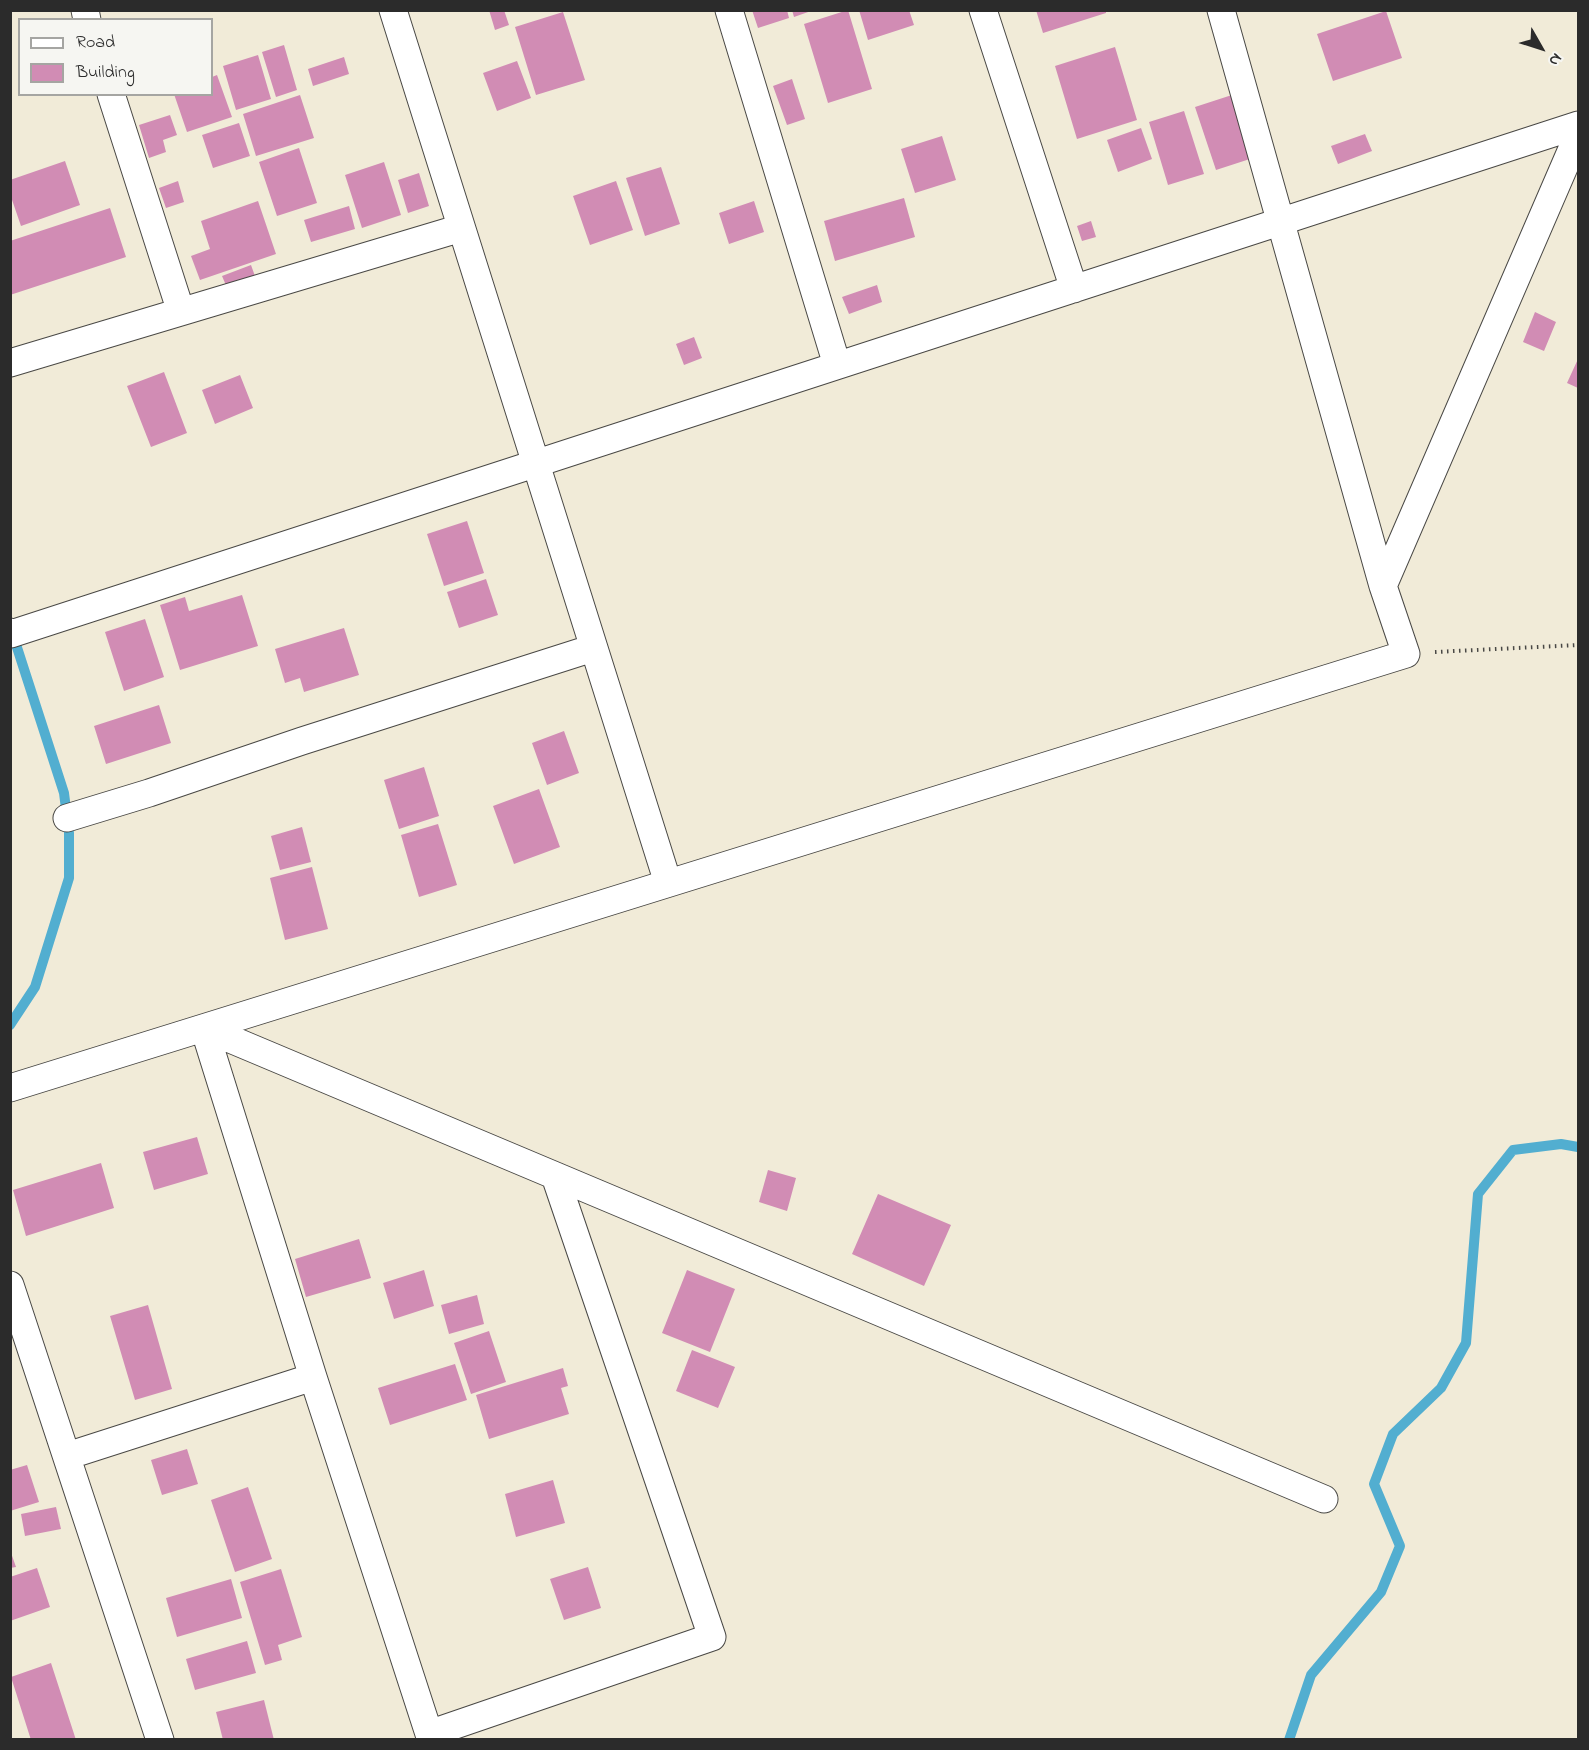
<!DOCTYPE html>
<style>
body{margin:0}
#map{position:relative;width:1589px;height:1750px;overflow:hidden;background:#f1ebd8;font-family:"Indie Flower",sans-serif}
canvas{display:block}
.frame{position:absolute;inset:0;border:12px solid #2b2b2b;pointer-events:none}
.legend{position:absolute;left:18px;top:18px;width:195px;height:78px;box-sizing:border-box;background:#f6f6f2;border:2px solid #a5a5a2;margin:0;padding:8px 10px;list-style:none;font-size:18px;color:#2b2b2b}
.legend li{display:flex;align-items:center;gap:12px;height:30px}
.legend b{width:30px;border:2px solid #a5a5a2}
.north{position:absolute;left:1511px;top:18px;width:60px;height:60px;-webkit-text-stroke:4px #f6f6f2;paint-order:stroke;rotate:129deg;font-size:16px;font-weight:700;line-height:24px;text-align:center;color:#2b2b2b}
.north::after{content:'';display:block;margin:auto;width:21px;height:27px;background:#2b2b2b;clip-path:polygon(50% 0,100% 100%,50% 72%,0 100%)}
</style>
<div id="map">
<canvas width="1589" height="1750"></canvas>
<div class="frame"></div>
<ul class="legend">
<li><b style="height:8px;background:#fff"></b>Road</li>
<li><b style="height:16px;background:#d18cb4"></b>Building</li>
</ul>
<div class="north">N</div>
</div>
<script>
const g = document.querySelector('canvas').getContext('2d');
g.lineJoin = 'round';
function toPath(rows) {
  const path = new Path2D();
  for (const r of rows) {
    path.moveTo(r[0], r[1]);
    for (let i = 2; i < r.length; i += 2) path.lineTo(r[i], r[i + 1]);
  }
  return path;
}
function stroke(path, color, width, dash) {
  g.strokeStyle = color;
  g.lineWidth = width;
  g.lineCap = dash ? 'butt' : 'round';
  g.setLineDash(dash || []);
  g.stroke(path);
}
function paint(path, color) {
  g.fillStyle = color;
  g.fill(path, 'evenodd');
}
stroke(toPath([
 [10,1025,35,987,69,878,69,833,64,793,13,635],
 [1289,1740,1311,1675,1381,1592,1400,1546,1374,1484,1393,1434,1441,1388,1466,1343,1478,1194,1513,1150,1561,1144,1578,1147]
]), '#52aed0', 10);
paint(toPath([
 [489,10,504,10,509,25,495,30],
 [752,10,787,10,789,18,758,28],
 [792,10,810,10,811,11,794,17],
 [848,10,872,89,828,103,804,24],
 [859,10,909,10,914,25,868,40],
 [1036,10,1106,10,1106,13,1043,33],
 [1386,11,1402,58,1333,81,1317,34],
 [563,12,585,80,536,95,515,27],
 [284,45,297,90,276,97,262,52],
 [1115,47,1137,120,1077,139,1055,66],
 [258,55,271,99,236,110,223,66],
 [344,57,349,74,313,86,308,69],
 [517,61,531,98,497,111,483,73],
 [217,75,232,117,187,132,174,94,212,94,212,77],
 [792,79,805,119,787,125,773,86],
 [1235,94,1256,157,1216,170,1195,107],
 [300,95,314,138,256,156,243,114],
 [1184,111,1204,174,1168,185,1149,122],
 [170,115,177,135,163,140,166,152,149,158,139,125],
 [239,123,250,156,213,168,202,135],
 [1141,128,1152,159,1118,172,1107,140],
 [1365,134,1372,151,1338,164,1331,146],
 [942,136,956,180,915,193,901,149],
 [299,148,317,203,277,216,259,162],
 [65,161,80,205,21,226,10,194,10,180],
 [384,162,401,215,362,228,345,175],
 [661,167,680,224,645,236,626,178],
 [419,173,429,206,408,213,398,180],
 [178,181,184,202,166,208,159,188],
 [616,181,633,230,590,245,573,196],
 [904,198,915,237,835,261,824,221],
 [258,201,276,254,200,280,191,256,210,249,201,221],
 [754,201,764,232,729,244,719,213],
 [349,206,355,229,311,242,304,220],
 [110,208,126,257,10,295,10,241],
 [1091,221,1096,237,1082,241,1077,226],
 [251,265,256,279,228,290,222,276],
 [877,285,882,302,849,314,842,297],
 [1535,312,1556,322,1544,351,1523,342],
 [694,337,702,358,684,365,676,344],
 [1578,359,1578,388,1567,383],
 [164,372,187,433,151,447,127,386],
 [240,375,253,408,215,424,202,390],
 [467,521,484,573,444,586,427,534],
 [486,579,498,615,459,628,447,592],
 [242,595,258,646,180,670,160,605,185,597,189,611],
 [145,619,164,677,124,691,105,632],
 [344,628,359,675,304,692,300,678,285,683,275,649],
 [159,705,171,743,106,764,94,726],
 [564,731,579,773,547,785,532,743],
 [424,767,439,816,399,829,384,780],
 [539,789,560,847,514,864,493,806],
 [438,824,457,885,419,897,401,835],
 [302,827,311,862,280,870,271,836],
 [312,867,328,929,285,940,270,878],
 [197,1137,208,1174,154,1190,143,1152],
 [101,1163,114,1208,26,1236,13,1190],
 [768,1170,796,1178,787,1211,759,1202],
 [878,1194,951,1225,924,1286,852,1254],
 [359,1239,371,1278,306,1297,295,1259],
 [424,1270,434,1306,394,1319,383,1283],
 [687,1270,735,1289,710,1352,662,1333],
 [477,1295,484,1324,449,1334,441,1305],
 [148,1305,172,1389,135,1400,110,1316],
 [489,1331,506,1382,471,1394,454,1343],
 [692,1350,735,1367,718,1408,676,1391],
 [455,1364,467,1400,390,1425,378,1388],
 [563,1368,568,1386,561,1388,569,1414,489,1439,476,1395],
 [187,1449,198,1484,162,1495,151,1460],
 [27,1465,39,1502,10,1511,10,1470],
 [553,1480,565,1523,516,1537,505,1494],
 [248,1487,272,1559,235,1572,211,1500],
 [56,1507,61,1529,25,1536,21,1514],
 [10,1550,16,1567,10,1568],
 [588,1567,601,1608,564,1620,550,1579],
 [37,1568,50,1607,10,1621,10,1577],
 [281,1569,302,1637,278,1645,282,1660,265,1665,240,1582],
 [231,1579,242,1618,177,1637,166,1598],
 [247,1641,256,1673,195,1690,186,1659],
 [51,1663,76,1740,31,1740,11,1677],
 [264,1700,274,1740,223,1740,216,1712]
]), '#d18cb4');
const minor = toPath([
 [85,10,87,20],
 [393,10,668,883],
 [729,10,837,365],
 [983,10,1074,289],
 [111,94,181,312],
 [10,363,461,228],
 [1383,586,1578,135],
 [10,632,11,634,1578,125],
 [67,818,149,793,302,741,593,648],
 [204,1028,1324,1499],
 [204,1028,313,1377,431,1740],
 [10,1088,1406,654,1383,586,1221,10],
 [10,1285,160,1740],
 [67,1456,313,1377],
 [429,1734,712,1637,555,1176]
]);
stroke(minor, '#494845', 29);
stroke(toPath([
 [1435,652,1578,645]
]), '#494845', 4, [1.5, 4.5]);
stroke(minor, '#fff', 27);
</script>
